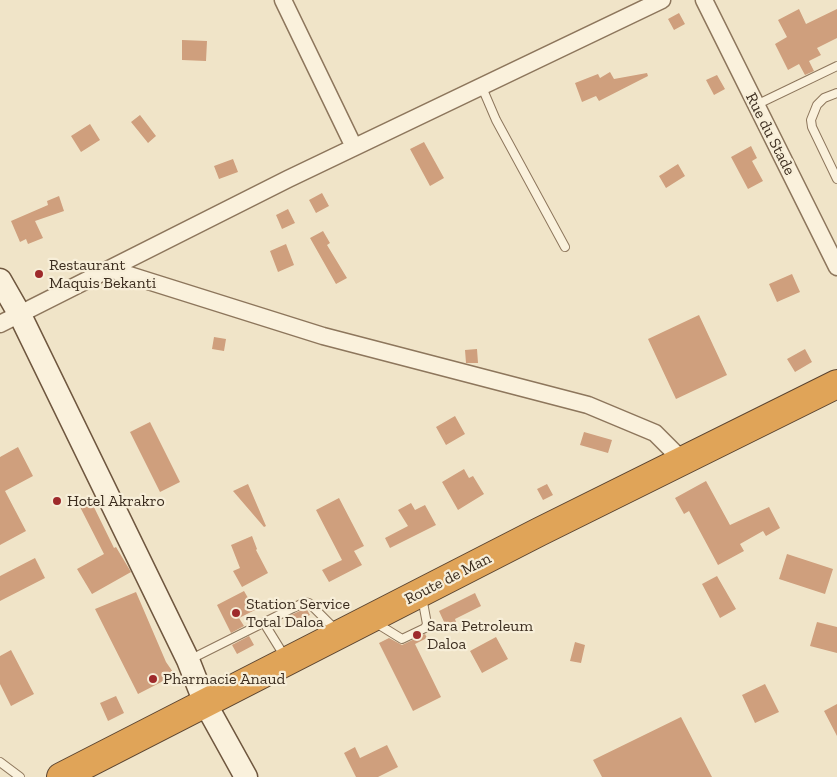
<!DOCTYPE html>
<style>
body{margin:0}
canvas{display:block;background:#f0e4c8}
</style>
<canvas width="837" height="777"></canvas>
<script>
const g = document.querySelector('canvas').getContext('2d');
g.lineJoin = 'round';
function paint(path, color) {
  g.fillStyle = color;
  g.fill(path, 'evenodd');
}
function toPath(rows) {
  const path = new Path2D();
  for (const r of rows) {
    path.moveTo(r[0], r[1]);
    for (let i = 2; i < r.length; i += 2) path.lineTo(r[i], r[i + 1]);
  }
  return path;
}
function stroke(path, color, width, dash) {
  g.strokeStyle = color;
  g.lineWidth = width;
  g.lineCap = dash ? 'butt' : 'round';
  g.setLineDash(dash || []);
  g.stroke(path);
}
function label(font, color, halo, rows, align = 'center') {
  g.font = font + ' "Zilla Slab",serif';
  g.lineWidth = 4.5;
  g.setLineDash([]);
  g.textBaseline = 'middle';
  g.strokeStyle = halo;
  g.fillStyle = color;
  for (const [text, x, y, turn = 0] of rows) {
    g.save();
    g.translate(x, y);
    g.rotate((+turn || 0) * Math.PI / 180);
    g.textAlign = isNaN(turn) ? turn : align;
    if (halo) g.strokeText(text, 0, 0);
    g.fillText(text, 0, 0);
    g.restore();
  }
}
paint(toPath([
 [799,9,806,24,837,9,837,38,817,48,821,55,809,61,814,71,805,75,799,64,788,70,775,44,787,37,778,20],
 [679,13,685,24,674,30,668,19],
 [182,40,207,41,206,61,182,60],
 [610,72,614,79,647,73,648,76,599,101,596,96,582,102,575,83,598,74,600,78],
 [717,75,725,89,714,95,706,80],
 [140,115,156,136,148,143,131,122],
 [90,124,100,140,81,152,71,136],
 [424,142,444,178,430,186,410,149],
 [751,146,757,158,752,161,763,181,748,189,731,157],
 [233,159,238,172,219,179,214,166],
 [678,164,685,176,666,188,659,176],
 [322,193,329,206,316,213,309,200],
 [59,196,64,211,35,221,43,238,28,244,26,239,20,242,11,221,48,205,47,201],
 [288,209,295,223,282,229,276,215],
 [323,231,330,243,327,245,347,278,336,284,310,238],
 [286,244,294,265,278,272,270,251],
 [792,274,800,292,777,302,769,284],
 [699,315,727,375,676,399,648,339],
 [214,337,226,339,224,351,212,349],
 [477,349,478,363,466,363,465,350],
 [805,349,812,362,795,372,787,359],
 [455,416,465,434,446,445,436,427],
 [150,422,180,482,160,492,130,432],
 [584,432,612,440,608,453,580,445],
 [18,447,33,476,5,491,26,531,0,545,0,457],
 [464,469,469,478,473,476,484,494,458,510,442,482],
 [706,481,730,525,769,507,780,528,766,536,763,531,740,544,744,551,718,565,689,511,684,514,675,498],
 [248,484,266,526,264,527,233,491],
 [547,484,553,495,543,500,537,489],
 [89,497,114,548,116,547,131,572,92,594,77,569,104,554,78,503],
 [339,498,364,546,354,551,362,565,329,582,322,570,342,560,316,510],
 [411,503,415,510,425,505,436,525,390,548,385,538,408,526,398,510],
 [252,536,257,549,256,550,268,573,242,587,233,571,240,568,231,545],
 [787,554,833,569,825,594,779,579],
 [35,558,45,578,0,601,0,576],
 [717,576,736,609,720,618,702,584],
 [244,591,255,610,239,618,244,626,231,633,217,605],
 [136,592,166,662,175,675,138,694,95,609],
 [475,593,481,606,455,619,456,622,445,624,439,611],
 [306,608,310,615,293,624,289,616],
 [817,622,837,627,837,653,810,646],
 [425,634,427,638,415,644,441,697,413,711,379,643,389,638,402,645],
 [249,636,254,645,237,654,232,645],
 [496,637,508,659,482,673,470,651],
 [575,642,585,645,581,663,570,661],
 [11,650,34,694,11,706,0,684,0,656],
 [765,684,779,712,755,723,742,695],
 [116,696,124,713,108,721,100,703],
 [837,704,837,736,824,711],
 [681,717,712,777,602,777,593,760],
 [387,745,398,767,378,777,356,777,344,753,355,747,360,758]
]), '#cf9f7d');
const lane = toPath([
 [481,85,496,120,565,247],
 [837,93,824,98,817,105,811,120,812,127,837,179],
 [756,105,837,66],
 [264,623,285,657],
 [376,623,402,639,425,628,427,624,422,597],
 [189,660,305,602,309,603,337,631],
 [0,762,20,777]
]);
const street = toPath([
 [283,0,354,147],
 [704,0,837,267],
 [110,269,323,336,588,405,655,433,683,461],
 [0,324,288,179,662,0]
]);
const secondary = toPath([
 [0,280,20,315,188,660,205,703,246,777]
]);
const highway = toPath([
 [61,777,539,532,837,384]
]);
stroke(lane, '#8d765c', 10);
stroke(street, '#8d765c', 19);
stroke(secondary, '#6f573f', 25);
stroke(highway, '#5b4430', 30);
stroke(lane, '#faf1dc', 8);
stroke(street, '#faf1dc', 16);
stroke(secondary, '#faf1dc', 22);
stroke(highway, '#e0a458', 28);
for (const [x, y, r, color] of [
 [39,274,5,"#9e2a2b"],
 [57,501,5,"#9e2a2b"],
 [236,613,5,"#9e2a2b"],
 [417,635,5,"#9e2a2b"],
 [153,679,5,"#9e2a2b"]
]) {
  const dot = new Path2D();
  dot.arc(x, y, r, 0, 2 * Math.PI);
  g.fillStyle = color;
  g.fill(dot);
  stroke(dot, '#f7eed8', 2);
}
label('16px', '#3d2e20', '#f7eed8', [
 ["Rue du Stade",770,134,63],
 ["Route de Man",448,579,-27]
]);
label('16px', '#3d2e20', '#f7eed8', [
 ["Restaurant",49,265],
 ["Maquis Bekanti",49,283],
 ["Hotel Akrakro",67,501],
 ["Station Service",246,604],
 ["Total Daloa",246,622],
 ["Sara Petroleum",427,626],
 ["Daloa",427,644],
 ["Pharmacie Anaud",163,679]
], 'left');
</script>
